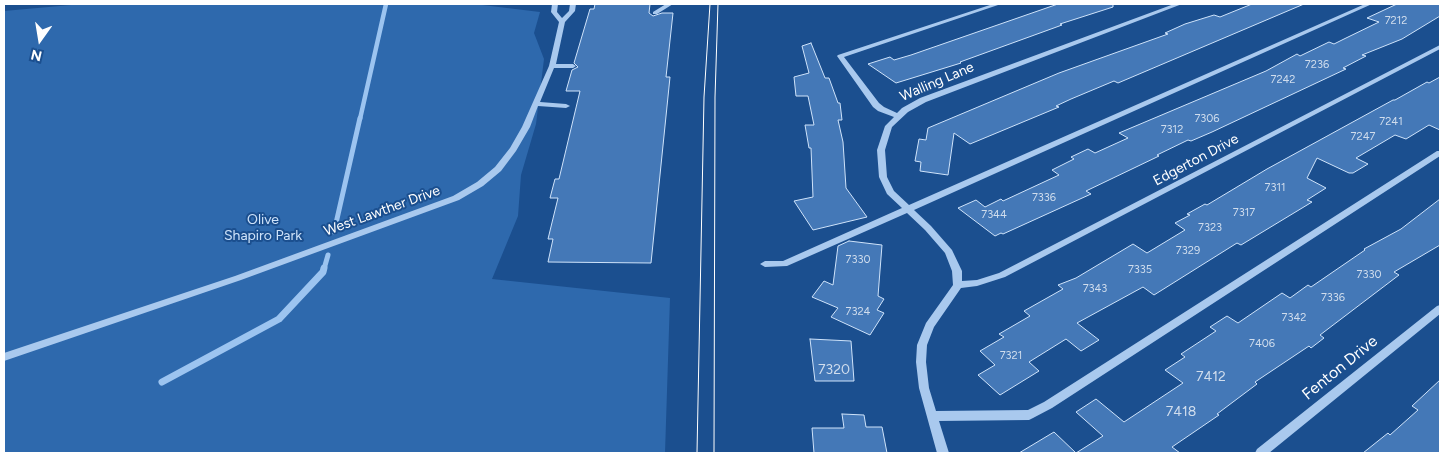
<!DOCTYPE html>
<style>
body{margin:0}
#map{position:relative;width:1444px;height:457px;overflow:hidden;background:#1b4f8f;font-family:Figtree,sans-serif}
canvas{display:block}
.frame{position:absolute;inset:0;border:5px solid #fff;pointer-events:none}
.north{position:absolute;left:15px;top:15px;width:50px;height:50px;-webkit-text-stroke:4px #1b4f8f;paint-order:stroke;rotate:193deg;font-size:14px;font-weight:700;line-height:20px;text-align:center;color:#fff}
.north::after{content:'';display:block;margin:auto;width:18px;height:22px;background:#fff;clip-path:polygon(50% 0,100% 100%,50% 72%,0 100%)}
</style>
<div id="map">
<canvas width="1444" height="457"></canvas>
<div class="frame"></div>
<div class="north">N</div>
</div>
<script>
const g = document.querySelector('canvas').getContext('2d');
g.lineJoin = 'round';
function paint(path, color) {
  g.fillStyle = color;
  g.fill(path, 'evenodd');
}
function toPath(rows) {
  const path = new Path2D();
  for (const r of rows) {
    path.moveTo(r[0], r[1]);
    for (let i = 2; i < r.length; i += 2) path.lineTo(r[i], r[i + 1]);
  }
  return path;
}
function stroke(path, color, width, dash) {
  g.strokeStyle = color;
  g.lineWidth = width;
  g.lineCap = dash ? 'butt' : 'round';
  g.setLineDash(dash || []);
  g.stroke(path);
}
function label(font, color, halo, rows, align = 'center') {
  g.font = font + ' Figtree,sans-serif';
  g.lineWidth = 4;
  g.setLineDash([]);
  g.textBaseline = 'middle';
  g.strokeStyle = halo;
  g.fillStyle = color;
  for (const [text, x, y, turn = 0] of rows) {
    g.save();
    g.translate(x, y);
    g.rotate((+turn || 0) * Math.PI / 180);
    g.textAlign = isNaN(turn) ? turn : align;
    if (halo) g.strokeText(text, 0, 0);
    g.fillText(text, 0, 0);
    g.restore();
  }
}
paint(toPath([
 [82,4,474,4,540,12,534,33,544,59,536,124,521,175,518,216,492,279,670,298,665,453,4,453,4,11]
]), '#2e69ad');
stroke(toPath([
 [360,119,386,4]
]), '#9cc4f0', 4.5);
stroke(toPath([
 [334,232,360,118],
 [324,269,328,255]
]), '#9cc4f0', 5);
stroke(toPath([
 [162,382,279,319,323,272,324,268]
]), '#9cc4f0', 7);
const building = toPath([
 [595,4,650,4,649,13,653,16,662,13,673,13,666,77,670,77,651,263,548,262,553,239,548,239,558,198,550,198,555,179,559,179,580,91,566,91,572,70,578,67,574,63,590,9,594,9,595,4],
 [1058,4,1113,4,1113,7,1060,24,1062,25,960,62,961,63,896,83,868,64,890,57,894,60,911,55,1058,4],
 [1252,4,1304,4,1118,83,1114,81,1071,99,1056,106,1059,107,970,144,954,133,948,175,920,171,921,162,915,161,919,139,926,140,928,128,1059,73,1168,34,1165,33,1185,24,1214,15,1220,17,1252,4],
 [1397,4,1440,4,1440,16,1402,39,1362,55,1366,56,1343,68,1346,69,1212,132,1191,141,1188,140,1157,155,1159,156,1086,191,1091,194,1003,234,1001,233,995,236,958,208,976,200,985,207,1001,199,1003,201,1059,175,1052,170,1074,159,1071,157,1088,149,1095,153,1128,138,1119,133,1266,71,1297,54,1300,56,1329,42,1334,44,1344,39,1379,22,1367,18,1397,4],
 [811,43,825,78,829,78,838,103,840,103,842,120,838,120,843,142,846,188,867,217,813,230,794,201,813,197,811,148,809,148,805,125,814,125,808,96,796,96,794,77,809,73,802,46,811,43],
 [1440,77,1440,130,1429,125,1406,139,1395,135,1356,158,1368,164,1353,173,1349,173,1317,158,1307,178,1326,188,1307,200,1312,202,1241,245,1237,243,1154,295,1143,287,1077,323,1099,340,1081,351,1066,339,1029,362,1039,371,1000,395,978,375,995,365,980,351,1004,337,999,334,1030,316,1024,311,1063,289,1058,285,1076,278,1133,244,1147,253,1185,230,1175,223,1190,215,1187,214,1205,204,1207,205,1267,169,1393,100,1395,100,1427,82,1429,83,1440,77],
 [1440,199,1440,245,1394,272,1399,275,1320,335,1324,338,1311,348,1309,346,1255,382,1257,384,1217,414,1219,415,1172,447,1180,453,1019,453,1054,432,1076,453,1103,436,1076,412,1096,399,1124,422,1183,383,1165,370,1185,357,1181,354,1216,331,1210,327,1227,316,1238,323,1282,293,1290,298,1308,285,1311,287,1365,250,1364,249,1401,229,1440,199],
 [849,241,882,245,878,296,884,299,877,310,884,313,870,335,831,317,838,308,812,297,824,281,833,285,838,246,849,241],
 [810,339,851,341,854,381,815,381,810,339],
 [1440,380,1440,453,1363,453,1388,433,1390,435,1418,410,1412,406,1440,380],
 [842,414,864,415,866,427,882,427,887,453,814,453,812,428,844,428,842,414]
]);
paint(building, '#4478b7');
stroke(building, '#cfe3fa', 1);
paint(toPath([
 [552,4,558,4,557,12,562,18,569,11,570,4,576,4,575,11,565,22,556,64,573,64,576,66,573,68,554,68,540,102,566,104,570,106,566,108,538,106,530,127,516,151,501,171,483,186,459,200,241,280,4,361,4,353,235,276,453,196,477,182,495,167,510,148,522,127,549,66,559,22,551,12,552,4],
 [666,4,673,4,657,14,653,14,653,12,666,4],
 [993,4,1001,4,844,57,879,103,884,107,897,113,902,108,920,98,1174,4,1182,4,926,102,908,112,892,127,885,150,887,177,894,191,909,205,1365,4,1372,4,914,210,931,226,952,250,962,271,962,281,977,280,999,273,1438,46,1440,45,1440,49,1005,277,977,286,961,288,934,327,927,345,926,362,929,388,936,411,1028,410,1044,402,1437,151,1440,151,1440,156,1052,408,1033,418,1029,420,939,421,949,453,937,453,919,388,916,362,917,345,926,323,953,285,952,271,945,253,925,230,907,213,787,266,765,267,760,264,765,261,783,261,902,208,887,194,879,177,877,150,885,126,894,117,878,111,873,107,837,56,838,55,993,4],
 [1440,305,1440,314,1269,453,1255,453,1257,449,1437,306,1440,305]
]), '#a9c9ee');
stroke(toPath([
 [697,453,704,97,710,4],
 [714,453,715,97,718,4]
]), '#fff', 1);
label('11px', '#d0dded', null, [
 ["7212",1396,21],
 ["7236",1317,65],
 ["7242",1283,80],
 ["7306",1207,119],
 ["7241",1391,122],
 ["7312",1172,130],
 ["7247",1363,137],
 ["7311",1275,188],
 ["7336",1044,198],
 ["7317",1244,213],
 ["7344",994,215],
 ["7323",1210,228],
 ["7329",1188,251],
 ["7330",858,260],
 ["7335",1140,270],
 ["7330",1369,275],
 ["7343",1095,289],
 ["7336",1333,298],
 ["7324",858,312],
 ["7342",1294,318],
 ["7406",1262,344],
 ["7321",1011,356]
]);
label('14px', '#fff', '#1b4f8f', [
 ["Walling Lane",937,82,-23],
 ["Edgerton Drive",1196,160,-28],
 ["West Lawther Drive",382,211,-20]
]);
label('14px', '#cfe3fa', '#1b4f8f', [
 ["Olive",263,220],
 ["Shapiro Park",263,236]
]);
label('14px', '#d0dded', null, [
 ["7320",834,370],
 ["7412",1211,377],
 ["7418",1181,412]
]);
label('16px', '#fff', '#1b4f8f', [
 ["Fenton Drive",1340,368,-39]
]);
</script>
